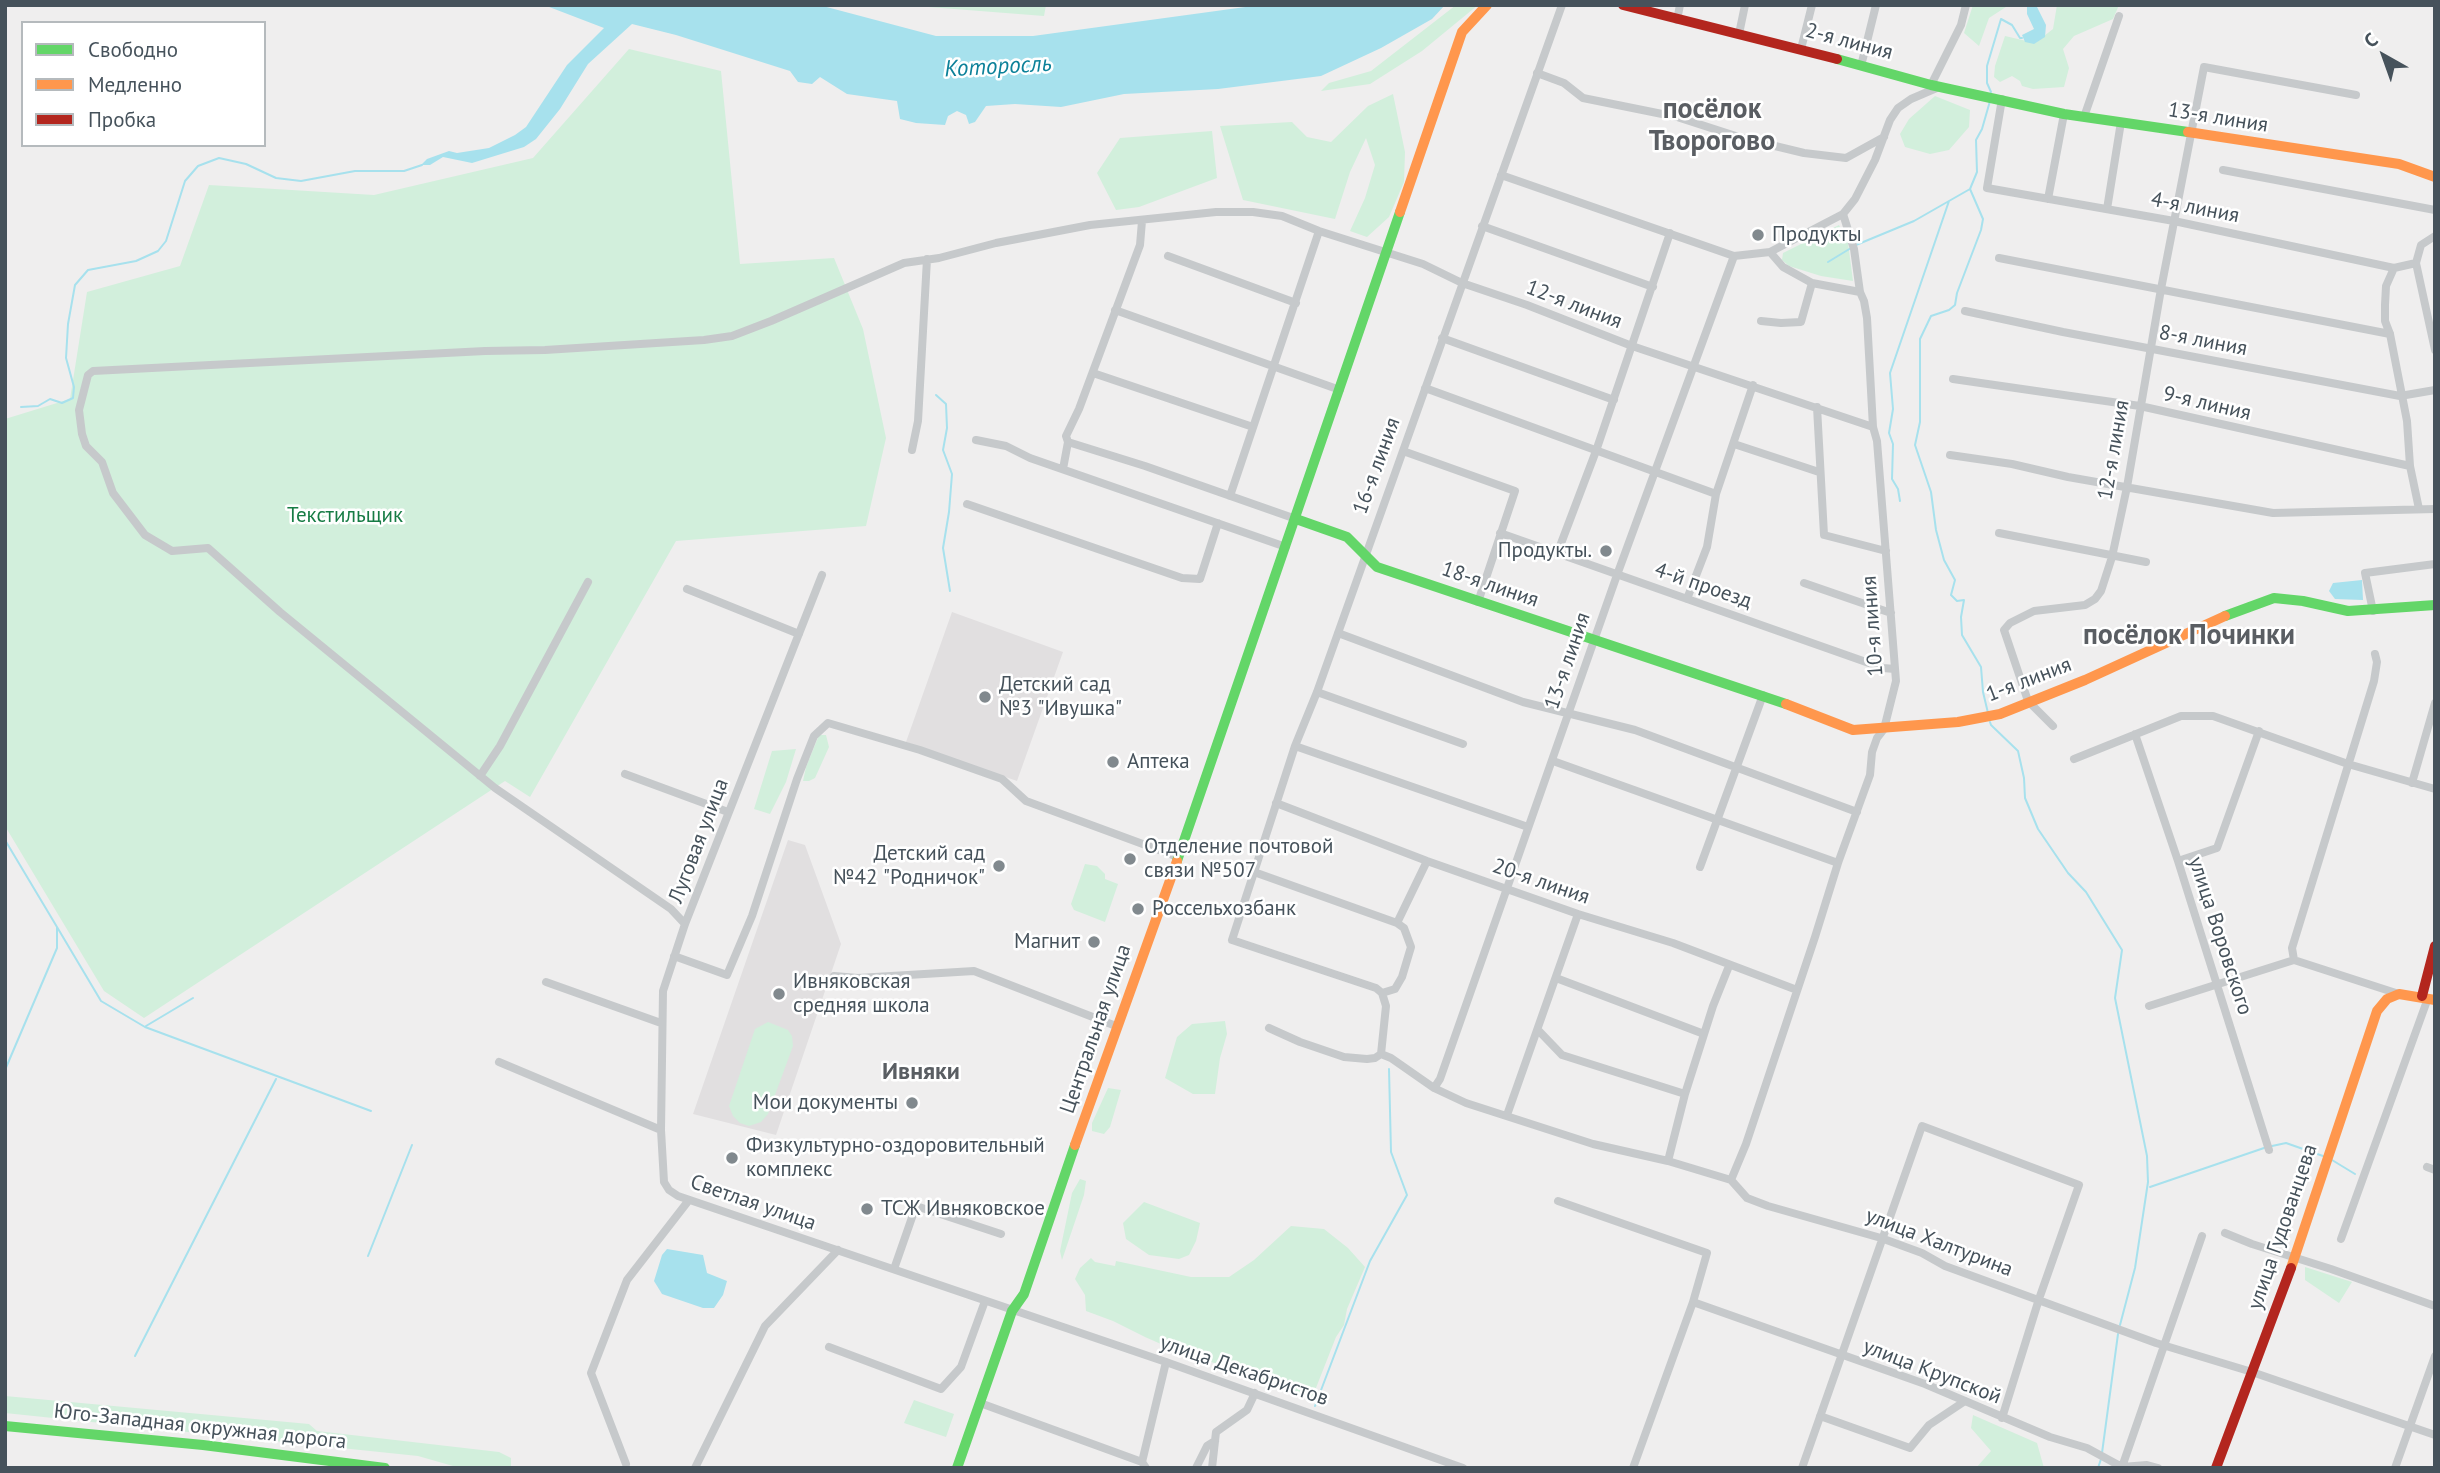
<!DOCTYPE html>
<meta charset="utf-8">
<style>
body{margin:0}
#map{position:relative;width:2440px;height:1473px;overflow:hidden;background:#efeeee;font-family:"PT Sans",sans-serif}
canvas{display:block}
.frame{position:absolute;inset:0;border:7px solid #46525b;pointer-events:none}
.legend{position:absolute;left:21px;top:21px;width:245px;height:126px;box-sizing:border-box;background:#fff;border:2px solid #b5babd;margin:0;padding:9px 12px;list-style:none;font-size:21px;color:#46525b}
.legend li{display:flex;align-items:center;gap:14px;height:35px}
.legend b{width:35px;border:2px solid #b5babd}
.north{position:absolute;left:2349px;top:21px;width:70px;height:70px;-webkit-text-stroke:5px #fff;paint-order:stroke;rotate:320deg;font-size:19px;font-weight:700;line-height:28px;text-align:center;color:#46525b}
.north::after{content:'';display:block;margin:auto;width:24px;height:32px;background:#46525b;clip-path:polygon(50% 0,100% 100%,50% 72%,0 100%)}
</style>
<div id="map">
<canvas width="2440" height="1473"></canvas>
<div class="frame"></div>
<ul class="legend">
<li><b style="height:9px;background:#63d668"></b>Свободно</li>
<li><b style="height:9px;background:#ff974d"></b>Медленно</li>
<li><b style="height:9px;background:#b3261e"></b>Пробка</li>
</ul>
<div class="north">С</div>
</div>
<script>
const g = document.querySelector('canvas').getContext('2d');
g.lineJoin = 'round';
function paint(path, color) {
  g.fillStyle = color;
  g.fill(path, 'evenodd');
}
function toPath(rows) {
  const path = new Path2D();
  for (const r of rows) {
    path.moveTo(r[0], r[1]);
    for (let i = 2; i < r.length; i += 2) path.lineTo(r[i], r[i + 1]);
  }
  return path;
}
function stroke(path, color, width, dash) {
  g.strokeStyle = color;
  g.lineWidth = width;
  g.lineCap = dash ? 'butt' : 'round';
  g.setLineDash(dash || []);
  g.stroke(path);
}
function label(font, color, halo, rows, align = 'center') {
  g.font = font + ' "PT Sans",sans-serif';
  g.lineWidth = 5;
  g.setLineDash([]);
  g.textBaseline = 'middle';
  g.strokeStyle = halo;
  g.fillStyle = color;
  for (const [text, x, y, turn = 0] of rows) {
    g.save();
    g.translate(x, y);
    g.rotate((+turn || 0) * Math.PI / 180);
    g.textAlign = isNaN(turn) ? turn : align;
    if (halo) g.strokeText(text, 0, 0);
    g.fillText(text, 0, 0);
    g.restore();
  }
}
paint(toPath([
 [952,612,1063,652,1017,781,906,742],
 [788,840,805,845,841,944,776,1135,693,1114]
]), '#e1dfe0');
paint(toPath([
 [903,5,1046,5,1044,16],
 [1456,5,1478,5,1422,51,1370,84,1321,91,1329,83,1371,71],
 [1973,5,2009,5,1989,18,1979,46,1964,33],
 [2057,5,2119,5,2113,19,2074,36,2063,49,2069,68,2064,87,2033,89,2022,86,2020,81,2012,76,2000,82,1994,77,1995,66,2005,36,2035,43,2053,29],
 [629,49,721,71,740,264,834,258,863,329,886,438,866,526,676,541,530,797,505,781,144,1018,104,991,5,826,5,419,70,399,87,292,180,266,209,185,374,195,533,158],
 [1393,94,1405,152,1404,182,1389,217,1367,237,1350,231,1365,198,1375,165,1366,138,1350,172,1335,219,1243,200,1220,126,1292,122,1307,137,1331,142,1368,106],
 [1935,96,1970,110,1969,127,1949,150,1930,154,1905,147,1900,134,1909,119],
 [1212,131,1217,178,1139,207,1116,210,1097,173,1120,138],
 [1839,225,1848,243,1853,281,1821,276,1789,266,1782,260,1783,253],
 [819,735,826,735,829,747,815,778,809,781,803,781,806,767],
 [796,749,786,782,770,814,754,809,772,751],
 [1085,864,1097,866,1105,874,1105,879,1118,884,1105,922,1074,910,1071,904],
 [1225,1021,1227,1034,1220,1058,1215,1094,1193,1094,1165,1078,1177,1037,1192,1024],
 [768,1022,788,1030,792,1036,793,1046,768,1114,761,1122,749,1126,740,1123,733,1116,729,1106,755,1029],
 [1108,1088,1121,1090,1110,1127,1104,1134,1092,1131,1092,1123],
 [1080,1179,1086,1181,1084,1195,1062,1260,1060,1251,1072,1193],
 [1144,1202,1200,1223,1196,1241,1189,1255,1179,1259,1149,1255,1126,1239,1123,1223],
 [1291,1226,1324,1229,1348,1248,1365,1267,1347,1309,1344,1325,1336,1337,1312,1398,1229,1367,1186,1355,1145,1337,1113,1321,1086,1311,1085,1295,1075,1279,1080,1268,1091,1258,1095,1262,1115,1266,1116,1261,1191,1277,1229,1277,1254,1260],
 [2305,1267,2352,1282,2339,1303,2305,1280],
 [5,1396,309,1424,317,1431,499,1452,511,1458,511,1468,460,1468,418,1456,5,1413],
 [914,1400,954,1414,946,1437,904,1423],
 [1973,1415,2037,1443,2044,1468,1976,1468,1991,1451,1971,1428]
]), '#d2efdc');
paint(toPath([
 [544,5,819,5,936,36,1033,36,1260,5,1445,5,1432,19,1381,48,1321,76,1218,89,1124,94,1061,107,1015,104,986,106,975,122,969,124,966,115,957,111,948,116,945,125,916,123,900,119,897,101,847,94,820,77,812,84,798,82,790,71,676,35,632,24,588,64,560,109,536,139,524,147,472,163,443,157,430,165,421,165,427,159,449,151,457,153,489,148,515,135,526,127,567,65,604,28],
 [2027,5,2036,5,2046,25,2045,37,2034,44,2025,42,2022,35,2034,29,2027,14],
 [2362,580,2363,600,2335,599,2329,591,2333,583],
 [667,1249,703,1255,707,1273,727,1281,723,1295,714,1308,703,1308,662,1294,654,1281,662,1255]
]), '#a7e1ed');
stroke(toPath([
 [1991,92,1987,83,1987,66,2001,19,2012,25,2020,38,2022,38],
 [1856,245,1914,221,1970,189],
 [1828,262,1851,248],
 [936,395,946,404,947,428,943,450,952,474,949,512,943,548,950,591],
 [21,407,38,406,50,399,62,403,73,398,74,387,66,358,68,324,75,285,88,270,136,261,158,251,166,241,185,181,198,166,219,158,246,164,276,178,301,181,355,171,404,171,422,165],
 [1900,501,1898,489,1892,479,1893,444,1889,433,1893,409,1890,373,1949,201],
 [1988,713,1983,692,1981,667,1962,635,1961,617,1964,600,1957,601,1951,595,1955,580,1944,560,1936,530,1931,492,1915,445,1920,422,1920,339,1931,316,1949,310,1955,305,1957,293,1981,230,1983,219,1970,189,1977,172,1976,140,1982,129,1990,101],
 [1990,722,1991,725,2018,751,2024,778,2025,798,2038,829,2068,873,2086,892,2122,950,2115,998,2147,1156,2148,1182,2135,1268,2120,1325],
 [5,840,57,927,57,948,5,1070],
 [57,927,101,1001,145,1027,371,1111],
 [146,1026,193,998],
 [2272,1146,2286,1143,2323,1156],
 [2332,1160,2355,1174],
 [2150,1187,2264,1148],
 [368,1256,412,1145],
 [135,1356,276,1079],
 [1315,1406,1370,1261,1407,1195,1391,1152,1389,1069],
 [2102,1453,2118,1334],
 [2098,1468,2101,1459]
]), '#a7e1ed', 2);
stroke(toPath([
 [1677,20,1680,5],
 [1739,34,1745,5],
 [1801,49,1812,5],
 [1861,66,1876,5],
 [1537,73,1564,83,1583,98,1677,117,1742,138,1804,153,1846,158,1884,137],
 [1931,85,1961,25,1966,5],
 [2002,99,1987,188,2174,221,2394,268],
 [2084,117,2119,16],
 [2223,170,2435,210],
 [1501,175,1734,256,1770,252,1843,214],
 [2048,199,2064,114],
 [2107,209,2121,122],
 [1482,226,1653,287],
 [1770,252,1783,267,1812,283,1860,292],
 [1168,256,1296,303],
 [1999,258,2390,334],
 [2416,263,2435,350],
 [1115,310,1340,390],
 [1965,311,2063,332,2400,396,2435,390],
 [1761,321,1781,323,1801,322,1812,283],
 [1442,338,1614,400],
 [1093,373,1253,427],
 [1953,379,2140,406,2410,466],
 [1425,388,1716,494],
 [1817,407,1824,535,1886,551],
 [976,440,1006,446,1030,458,1286,547],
 [1068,442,1145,466,1296,519],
 [1734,444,1819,472],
 [912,450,918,421,927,259],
 [1403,451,1515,491,1478,602],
 [1950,455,2012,464,2068,477,2273,513,2435,509],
 [1063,469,1068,442,1066,436,1079,409,1140,245,1142,221],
 [1230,496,1319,231],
 [967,504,1182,578,1200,579,1218,523],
 [2419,509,2410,466,2407,421,2390,334,2385,321,2385,305,2386,286,2394,268,2416,263,2421,245,2435,236],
 [1500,533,1883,668,1895,669],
 [1999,533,2146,562],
 [1557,554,1596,451,1670,233],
 [1804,583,1891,613],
 [687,589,799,634],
 [1687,599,1707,547,1716,494,1753,385],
 [2373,611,2365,573,2435,564],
 [1338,633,1523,702,1635,730,1857,812],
 [1317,692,1463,744],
 [2053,726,2028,701,2004,630,2010,623,2034,611,2085,605,2095,599,2101,591,2112,557,2127,487,2161,289,2204,67,2356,95],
 [2135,734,2178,861,2269,1150],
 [1295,746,1528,827],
 [2074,759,2181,716,2213,716,2348,764,2435,789],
 [1553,761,1838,863],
 [625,774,728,812],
 [480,776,500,746,588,582],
 [2412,783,2435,703],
 [1276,803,1427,861,1578,914,1673,943,1797,990],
 [2178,861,2217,848,2259,731],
 [1700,867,1763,695],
 [1254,872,1397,923],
 [685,924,671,909,495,788,280,612,208,548,172,551,145,535,113,493,102,462,86,446,82,434,79,410,88,375,93,371,485,351,545,350,704,340,732,336,771,321,904,263,939,258,996,243,1090,225,1216,212,1253,212,1282,216,1319,231,1423,264,1462,283,1527,305,1632,346,1873,427],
 [674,956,727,975,752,916,797,779,814,736,828,723,920,750,1002,779,1026,801,1178,857],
 [2294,960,2292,948,2374,681,2377,662,2375,654],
 [834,976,858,978,974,971,1116,1026],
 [1556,978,1704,1034],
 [546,982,661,1023],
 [1382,993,1376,988,1232,940,1295,746,1317,692,1562,5],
 [2149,1006,2294,960,2399,994],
 [1269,1028,1300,1042,1344,1057,1367,1059,1375,1058,1381,1054,1391,1058,1434,1088,1440,1079,1617,575,1734,256],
 [1538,1030,1562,1055,1685,1094],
 [1381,1054,1386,1006,1382,993,1395,989,1402,977,1411,947,1404,928,1397,923,1427,861],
 [499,1062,661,1130,664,1182,669,1190,678,1196,1166,1362,1463,1468],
 [1434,1088,1466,1103,1593,1144,1668,1161,1731,1180,1747,1198,1768,1206,1881,1238,1922,1253,1945,1266,2156,1343,2252,1372,2435,1435],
 [1507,1115,1578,914],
 [661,1130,663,991,685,924,822,575],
 [1668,1161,1685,1094,1713,1006,1729,966],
 [2427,1167,2435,1170],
 [1731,1180,1746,1144,1815,937,1838,863,1870,775,1872,752,1877,738,1884,729,1896,681,1877,441,1873,427,1867,318,1864,301,1860,292,1854,249,1843,214,1855,199,1875,160,1890,120,1898,108,1911,99,1939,87],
 [1558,1201,1707,1253,1693,1302,1633,1468],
 [2225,1233,2252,1244,2331,1269,2435,1306],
 [2341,1239,2428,998],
 [894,1269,916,1206,1001,1234],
 [1693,1302,1925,1384,2050,1437,2087,1448,2122,1467,2147,1465,2158,1468],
 [829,1347,941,1389,961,1367,985,1301],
 [980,1403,1142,1462],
 [1820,1416,1910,1448,1929,1425,1965,1401],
 [626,1464,591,1373,627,1280,689,1200],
 [2122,1467,2202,1236],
 [695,1468,765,1326,838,1250],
 [1146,1468,1142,1462,1166,1362],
 [1196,1468,1207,1446,1215,1441],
 [1212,1468,1216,1432,1247,1410,1255,1393],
 [1802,1468,1922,1126,2079,1185,2039,1299,2002,1418],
 [2395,1468,2435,1356]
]), '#c6c9cb', 8);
stroke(toPath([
 [1837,59,1931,85,2064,114,2188,132],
 [1296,519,1347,537,1377,567,1786,704],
 [2225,616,2274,598,2303,601,2348,611,2435,605],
 [1177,861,1400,212],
 [5,1426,203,1445,385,1468],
 [957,1468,1012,1311,1024,1294,1075,1145]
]), '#63d668', 10);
stroke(toPath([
 [2188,132,2399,164,2435,177],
 [1400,212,1462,32,1487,5],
 [1786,704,1853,730,1958,722,2000,714,2085,680,2225,616],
 [1075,1145,1177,861],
 [2291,1268,2377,1011,2387,999,2399,994,2435,1000]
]), '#ff974d', 10);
stroke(toPath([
 [1623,5,1837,59],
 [2422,996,2435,946],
 [2216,1468,2291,1268]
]), '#b3261e', 10);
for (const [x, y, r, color] of [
 [1758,235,7,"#81898e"],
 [1606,551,7,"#81898e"],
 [985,697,7,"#81898e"],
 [1113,762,7,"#81898e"],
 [1130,859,7,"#81898e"],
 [999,866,7,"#81898e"],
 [1138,909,7,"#81898e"],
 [1094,942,7,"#81898e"],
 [779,994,7,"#81898e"],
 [912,1103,7,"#81898e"],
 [732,1158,7,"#81898e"],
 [867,1209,7,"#81898e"]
]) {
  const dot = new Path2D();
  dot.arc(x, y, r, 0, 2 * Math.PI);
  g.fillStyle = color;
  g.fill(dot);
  stroke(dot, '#fff', 2.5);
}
label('21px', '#46525b', '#fff', [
 ["2-я линия",1849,42,15],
 ["13-я линия",2218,118,9],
 ["4-я линия",2195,208,11],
 ["12-я линия",1574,305,21],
 ["8-я линия",2203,341,11],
 ["9-я линия",2207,404,13],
 ["12-я линия",2114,450,-80],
 ["16-я линия",1377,466,-70],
 ["18-я линия",1490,585,19],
 ["4-й проезд",1703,586,19],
 ["10-я линия",1873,626,-94],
 ["13-я линия",1568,661,-71],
 ["1-я линия",2029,680,-21],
 ["Луговая улица",699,841,-69],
 ["20-я линия",1541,882,19],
 ["улица Воровского",2220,936,72],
 ["Центральная улица",1096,1029,-71],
 ["Светлая улица",753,1203,19],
 ["улица Гудованцева",2283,1227,-71],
 ["улица Халтурина",1939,1243,21],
 ["улица Декабристов",1244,1371,19],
 ["улица Крупской",1932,1372,21],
 ["Юго-Западная окружная дорога",200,1427,6]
]);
label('21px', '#46525b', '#fff', [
 ["Продукты",1772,235],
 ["Продукты.",1592,551,"right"],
 ["Детский сад",999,685],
 ["№3 \"Ивушка\"",999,709],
 ["Аптека",1127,762],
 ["Отделение почтовой",1144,847],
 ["связи №507",1144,871],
 ["Детский сад",985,854,"right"],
 ["№42 \"Родничок\"",985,878,"right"],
 ["Россельхозбанк",1152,909],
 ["Магнит",1080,942,"right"],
 ["Ивняковская",793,982],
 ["средняя школа",793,1006],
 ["Мои документы",898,1103,"right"],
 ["Физкультурно-оздоровительный",746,1146],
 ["комплекс",746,1170],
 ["ТСЖ Ивняковское",881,1209]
], 'left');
label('21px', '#177c45', '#fff', [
 ["Текстильщик",345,516]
]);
label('italic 23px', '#0c8199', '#fff', [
 ["Которосль",998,67,-3]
]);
label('bold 24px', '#5a5e63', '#fff', [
 ["Ивняки",921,1072]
]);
label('bold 28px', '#5a5e63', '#fff', [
 ["посёлок",1712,110],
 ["Творогово",1712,142],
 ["посёлок Починки",2189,636]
]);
</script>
